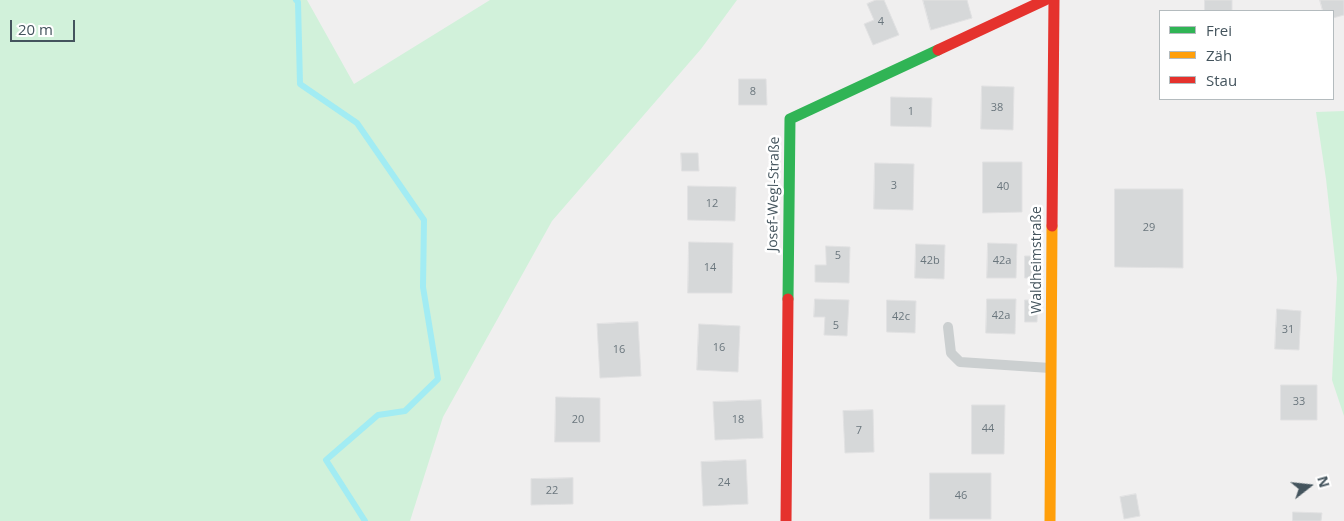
<!DOCTYPE html>
<meta charset="utf-8">
<style>
body{margin:0}
#map{position:relative;width:1344px;height:521px;overflow:hidden;background:#f0efef;font-family:"Open Sans",sans-serif}
canvas{display:block}
.legend{position:absolute;left:1159px;top:10px;width:175px;height:90px;box-sizing:border-box;background:#fff;border:1px solid #b4bbbe;margin:0;padding:6px 9px;list-style:none;font-size:15px;color:#44545d}
.legend li{display:flex;align-items:center;gap:10px;height:25px}
.legend b{width:25px;border:1px solid #b4bbbe}
.north{position:absolute;left:1284px;top:461px;width:50px;height:50px;-webkit-text-stroke:4px #fff;paint-order:stroke;rotate:74deg;font-size:14px;font-weight:700;line-height:20px;text-align:center;color:#44545d}
.north::after{content:'';display:block;margin:auto;width:18px;height:22px;background:#44545d;clip-path:polygon(50% 0,100% 100%,50% 72%,0 100%)}
.scale{position:absolute;left:10px;top:20px;width:65px;height:22px;box-sizing:border-box;border:2px solid #44545d;border-top:0;padding-left:6px;font-size:15px;line-height:18px;white-space:nowrap;color:#44545d;-webkit-text-stroke:4px #fff;paint-order:stroke}
</style>
<div id="map">
<canvas width="1344" height="521"></canvas>
<ul class="legend">
<li><b style="height:6px;background:#30b455"></b>Frei</li>
<li><b style="height:6px;background:#ff9f0a"></b>Zäh</li>
<li><b style="height:6px;background:#e5322d"></b>Stau</li>
</ul>
<div class="north">N</div>
<div class="scale">20 m</div>
</div>
<script>
const c = document.querySelector('canvas').getContext('2d');
c.lineJoin = 'round';
function paint(path, color) { c.fillStyle = color; c.fill(path, 'evenodd'); }
function strokePath(path, color, width, dash) { c.strokeStyle = color; c.lineWidth = width; c.lineCap = dash ? 'butt' : 'round'; c.setLineDash(dash || []); c.stroke(path); }
function label(font, color, halo, rows, align = 'center') {
  c.font = font + ' "Open Sans",sans-serif'; c.lineWidth = 5; c.setLineDash([]); c.textBaseline = 'middle'; c.strokeStyle = halo; c.fillStyle = color; for (const [text, x, y, turn = 0] of rows) {
    c.save(); c.translate(x, y); c.rotate((+turn || 0) * Math.PI / 180); c.textAlign = isNaN(turn) ? turn : align; if (halo) c.strokeText(text, 0, 0); c.fillText(text, 0, 0); c.restore();
  }
}
paint(new Path2D(`
 M0,0H307L354,84L490,0H737L701,49L552,221L443,417L410,521H0Z
 M1344,111V416L1332,380L1337,278L1326,179L1316,112Z`), '#d1f1da');
strokePath(new Path2D(`
 M296,0L298,2L300,84L357,123L424,220L423,287L438,379L405,411L378,415L326,460L365,521`), '#a2ecf3', 6);
const building = new Path2D(`
 M876,0H884L899,35L873,45L864,24L874,20L867,4Z
 M923,0H967L972,18L931,30Z
 M1205,0H1232V11H1205Z
 M1320,0H1344V15L1333,18V11H1323Z
 M739,79H766L767,105H739Z
 M982,86L1014,87L1013,130L981,129Z
 M891,97L932,98L931,127L891,126Z
 M681,153H698L699,171H682Z
 M983,162H1022V212L983,213Z
 M875,163L914,164L913,210L874,209Z
 M688,186L736,187L735,221L688,220Z
 M1115,189H1183V268L1115,267Z
 M689,242L733,243L732,293H688Z
 M988,243L1017,244L1016,278H987Z
 M916,244L945,245L944,279L915,278Z
 M826,246L850,247L849,283L815,282V265H826Z
 M1025,256H1038L1037,278H1025Z
 M815,299L849,300L847,336L824,335L825,317H814Z
 M987,299H1016L1015,334L986,333Z
 M887,300L916,301L915,333L887,332Z
 M1025,300H1038L1037,322H1025Z
 M1277,309L1301,311L1299,350L1275,349Z
 M638,322L641,376L600,378L597,324Z
 M699,324L740,326L738,372L697,370Z
 M1281,385H1317V420H1281Z
 M556,397L600,398V442H555Z
 M761,400L763,438L715,440L713,402Z
 M972,405H1005L1004,454H972Z
 M873,410L874,452L845,453L843,411Z
 M746,460L748,504L703,506L701,462Z
 M930,473H991V519H930Z
 M573,478V504L531,505V479Z
 M1136,494L1140,516L1124,519L1120,497Z
 M1293,512L1322,513L1321,521H1293Z`);
paint(building, '#d6d8d9');
strokePath(building, '#e1e1e2', 1);
strokePath(new Path2D(`
 M948,327L951,353L960,362L1050,368`), '#cbcfd0', 10);
strokePath(new Path2D(`
 M788,299L790,119L938,50`), '#30b455', 11);
strokePath(new Path2D(`
 M1050,521L1052,226`), '#ff9f0a', 11);
strokePath(new Path2D(`
 M938,50L1045,0
 M1052,226L1054,0
 M786,521L788,299`), '#e5322d', 11);
label('11px', '#6a767d', null, [
 ["4",881,22],
 ["8",753,92],
 ["38",997,108],
 ["1",911,112],
 ["3",894,186],
 ["40",1003,187],
 ["12",712,204],
 ["29",1149,228],
 ["5",838,256],
 ["42b",930,261],
 ["42a",1002,261],
 ["14",710,268],
 ["42a",1001,316],
 ["42c",901,317],
 ["5",836,326],
 ["31",1288,330],
 ["16",719,348],
 ["16",619,350],
 ["33",1299,402],
 ["20",578,420],
 ["18",738,420],
 ["44",988,429],
 ["7",859,431],
 ["24",724,483],
 ["22",552,491],
 ["46",961,496]
]);
label('14px', '#44545d', '#fff', [
 ["Josef-Wegl-Straße",774,194,-89],
 ["Waldheimstraße",1037,260,-90]
]);
</script>
